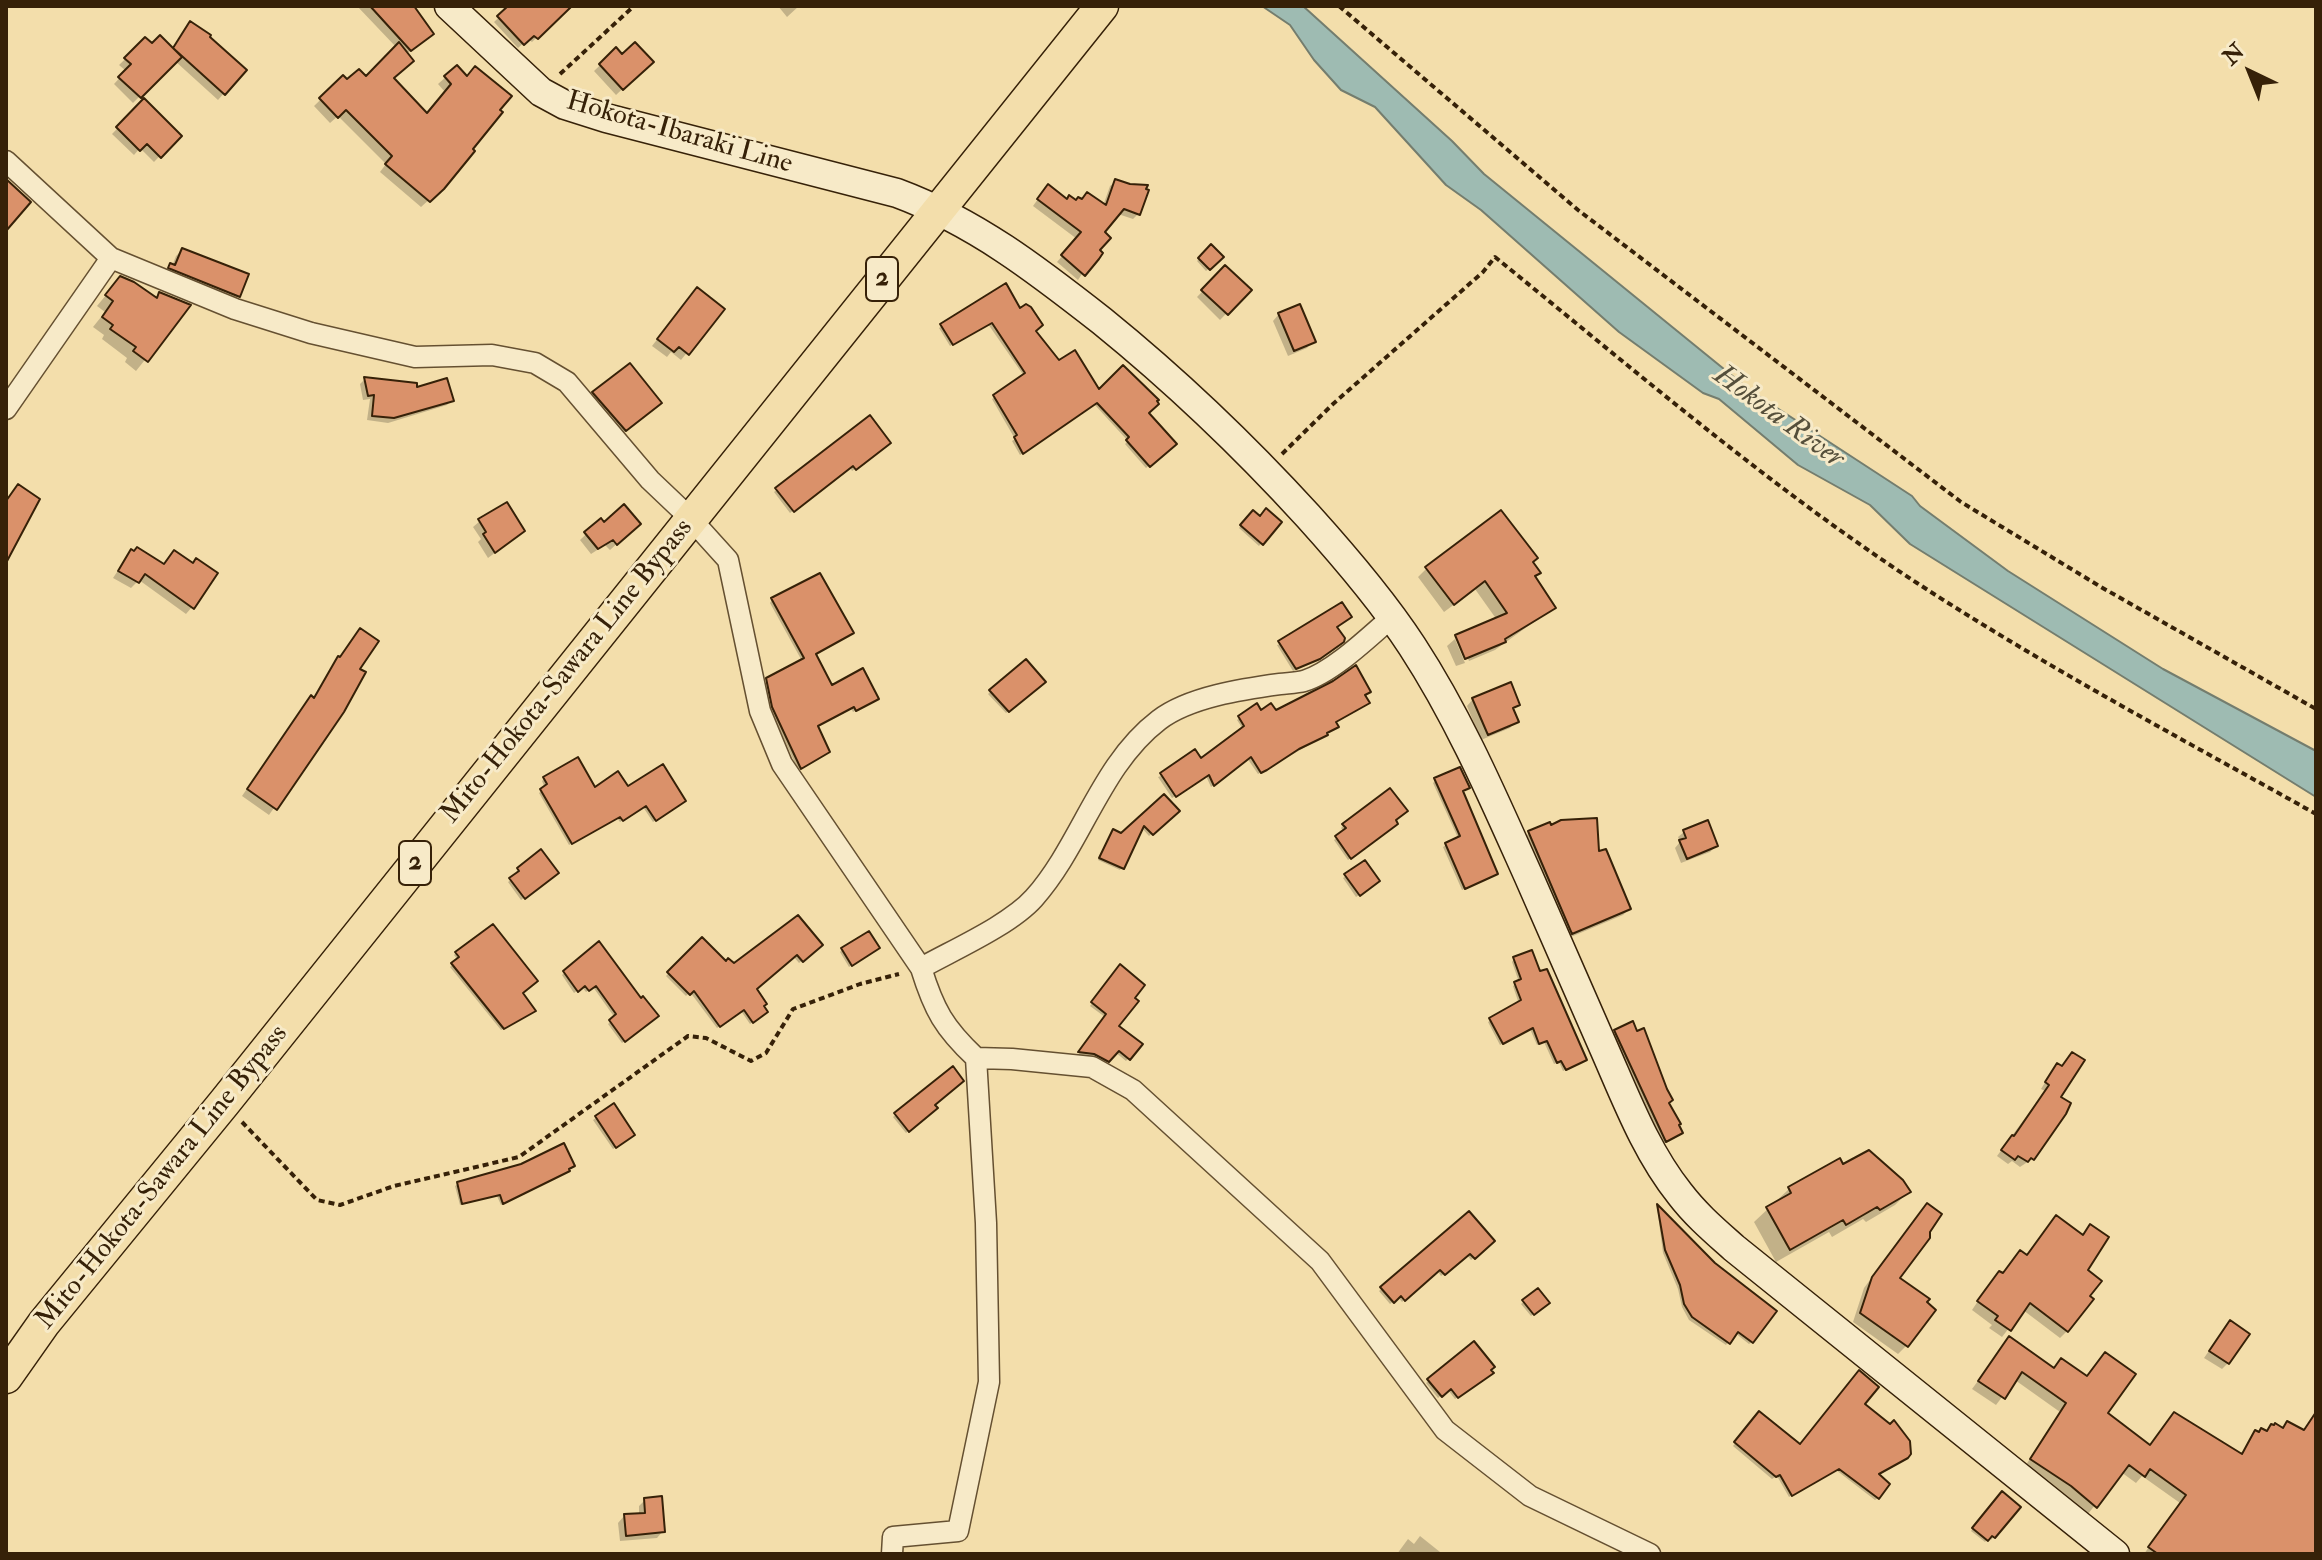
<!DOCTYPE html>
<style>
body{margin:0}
#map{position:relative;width:2322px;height:1560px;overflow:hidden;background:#f3deab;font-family:"IM FELL Double Pica",serif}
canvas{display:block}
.frame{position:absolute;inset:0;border:8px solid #362108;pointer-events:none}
.north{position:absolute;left:2210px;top:32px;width:80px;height:80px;-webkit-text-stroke:6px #f7eac8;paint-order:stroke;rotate:317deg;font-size:22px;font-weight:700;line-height:32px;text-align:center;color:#362108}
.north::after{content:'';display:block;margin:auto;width:28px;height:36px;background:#362108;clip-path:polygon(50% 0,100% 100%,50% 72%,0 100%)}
</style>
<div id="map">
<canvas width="2322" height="1560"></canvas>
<div class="frame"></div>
<div class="north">N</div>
</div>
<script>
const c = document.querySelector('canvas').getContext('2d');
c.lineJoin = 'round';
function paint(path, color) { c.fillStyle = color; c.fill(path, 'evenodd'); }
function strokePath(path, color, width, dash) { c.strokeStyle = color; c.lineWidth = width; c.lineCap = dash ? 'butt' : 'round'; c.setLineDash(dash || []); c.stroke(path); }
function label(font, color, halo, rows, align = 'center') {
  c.font = font + ' "IM FELL Double Pica",serif'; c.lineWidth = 6; c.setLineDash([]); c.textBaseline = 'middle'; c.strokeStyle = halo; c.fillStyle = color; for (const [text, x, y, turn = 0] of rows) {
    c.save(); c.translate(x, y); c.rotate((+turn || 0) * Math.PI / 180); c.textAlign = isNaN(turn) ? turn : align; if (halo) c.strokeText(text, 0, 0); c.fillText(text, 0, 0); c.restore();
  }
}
const water = new Path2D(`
 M1262,6H1303L1452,141L1484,174L1751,391L1912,496L1920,506L2008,571L2163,669L2316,751V797L1910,544L1870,505L1798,465L1719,399L1703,393L1619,332L1481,210L1446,185L1375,107L1341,90L1314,60L1290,25Z`);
paint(water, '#9ebbb2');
strokePath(water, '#747d6e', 2);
paint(new Path2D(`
 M357,6H405L426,40L406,54L392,78L426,115L445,92L438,84L457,67L442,188L421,207L380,172L386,164L338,116L330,123L314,106L343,78L347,82L366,79L396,47Z
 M501,6H562L565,10L532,42L528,39L518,48L494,22L506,11Z
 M778,6H799L787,17Z
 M191,24L244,70L218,100L175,61L133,103L114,84L126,71L119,65L145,40L152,46L171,49Z
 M616,50L622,57L651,62L616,95L594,71Z
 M144,101L179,136L154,162L140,148L134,155L112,134Z
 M1116,181L1138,214L1133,219L1118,214L1102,233L1097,251L1078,280L1057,262L1077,239L1033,206L1043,192L1066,201L1103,206L1110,186Z
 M1211,247L1221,257L1206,271L1197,261Z
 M182,250L238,296L232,302L164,272L172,266L176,256Z
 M1226,267L1249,290L1220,320L1197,297Z
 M120,278L154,299L160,294L188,306L136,371L125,362L127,358L102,339L104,335L93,327L105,312L97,306Z
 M1005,286L1033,331L1058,363L1099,392L1146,413L1174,444L1146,468L1125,444L1128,441L1094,404L1020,455L1012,441L1015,439L992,399L1024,376L988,324L950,346L939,328Z
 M691,296L722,309L681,360L671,352L667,357L652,346Z
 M1279,314L1313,341L1307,348L1288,356L1273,321Z
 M365,379L415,390L452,400L447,405L388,423L367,420L370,399L363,400L360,384Z
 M594,393L659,403L615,440L584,403Z
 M869,418L886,446L852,471L850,467L790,513L774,492Z
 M1253,512L1260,519L1279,522L1259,546L1239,528Z
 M480,521L516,537L488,558L478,542L481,539L473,527Z
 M600,521L603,525L632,530L610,550L605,545L591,554L580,540Z
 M131,551L163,566L174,552L192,607L186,614L139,580L131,588L113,578Z
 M1531,562L1534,577L1553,608L1495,650L1469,661L1459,638H1455L1497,620L1475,589L1444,612L1418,577L1427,568Z
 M772,600L814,655L831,688L874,701L853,712L851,708L816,726L825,754L798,770L771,710L765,683L802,661L770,603Z
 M1335,627L1315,661L1293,671L1277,645Z
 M1455,639L1465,663L1456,666L1447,646Z
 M338,658L357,669L342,711L269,815L242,796L305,704L311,698L313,699Z
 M1025,662L1043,682L1006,713L988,694Z
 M1473,699L1518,704L1512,710L1516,721L1510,728L1481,740L1467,706Z
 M1256,706L1261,713L1334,722L1323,737L1258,774L1247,758L1211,787L1206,776L1172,798L1158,777L1200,761L1243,729L1237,720Z
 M577,760L594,790L628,789L681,803L653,822L643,807L620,822L617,818L569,845L539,793L545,788L542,781L544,779Z
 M1436,780L1467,788L1461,792L1496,874L1462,890L1443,847L1458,838L1433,783Z
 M1177,811L1149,836L1141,827L1120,870L1098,860L1111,834L1121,835Z
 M1393,820V826L1348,860L1334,840L1344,832L1341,828L1344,825Z
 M1549,825L1629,909L1623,915L1566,939L1523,839L1529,833Z
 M1684,832L1716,846L1710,852L1681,863L1675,848L1680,842L1678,837Z
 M518,870L554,875L521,900L508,882L518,875L516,872Z
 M1346,876L1375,884L1356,897L1343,878Z
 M702,940L725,963L734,966L821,945L799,963L793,956L754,989L765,1012L750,1024L741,1011L717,1028L690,992L686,996L666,976Z
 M598,944L654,1019L622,1043L608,1024L615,1018L593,987L586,992L582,987L574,993L562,975Z
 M842,950H875L849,967L840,952Z
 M456,953L521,993L531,1013L501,1030L450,967L458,960L454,955Z
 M1514,959L1539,974L1585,1060L1582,1062L1563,1071L1559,1062L1554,1064L1544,1042L1537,1045L1530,1029L1500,1045L1488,1022L1519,1004L1513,986L1519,982L1512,962Z
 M1118,969L1116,1027L1140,1044L1126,1061L1115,1052L1105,1063L1091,1056L1078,1055L1105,1017L1090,1006Z
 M1616,1032L1667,1103L1681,1132L1660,1146L1610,1038Z
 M2072,1054L2059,1097L2032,1159L2020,1167L2012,1161L2008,1164L1997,1156L2045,1091L2041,1089L2052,1071L2057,1066L2061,1068Z
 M953,1069L933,1105L935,1108L906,1133L893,1117Z
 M613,1106L630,1138L613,1149L593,1120Z
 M1839,1161L1843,1167L1908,1192L1895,1205L1866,1222L1863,1219L1832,1237L1829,1232L1776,1262L1754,1222L1789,1189Z
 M570,1168L565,1173L501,1205L497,1196L460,1205L455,1186L458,1184Z
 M1657,1207L1714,1264L1752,1342L1749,1344L1735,1333L1726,1345L1689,1320L1682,1307L1678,1289L1663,1253Z
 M1469,1214L1492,1241L1471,1260L1467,1255L1441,1276L1437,1270L1402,1302L1398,1297L1390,1304L1379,1291Z
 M1919,1214L1898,1278L1907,1345L1898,1354L1853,1322L1864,1288Z
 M2049,1225L2081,1236L2090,1227L2086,1271L2067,1331L2060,1338L2023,1310L2002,1337L1989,1328L1992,1325L1972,1310L1992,1280L1999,1273L2001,1275L2020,1252L2026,1257Z
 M1538,1290L1547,1302L1531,1316L1521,1304Z
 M2224,1329L2228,1363L2222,1369L2204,1358Z
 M2009,1339L2053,1369L2061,1361L2105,1414L2149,1446L2174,1414L2240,1455L2256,1433L2265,1432L2271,1426L2282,1429L2287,1423L2304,1433L2316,1424V1554H2144L2180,1503L2142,1476L2136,1483L2121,1472L2088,1514L2063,1493L2024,1468L2060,1412L2015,1380L1996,1405L1972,1389Z
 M1474,1344L1489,1375L1455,1399L1448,1390L1438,1398L1426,1383Z
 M1760,1414L1800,1447L1877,1474L1878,1498L1875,1500L1836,1470L1789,1497L1777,1476L1772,1479L1733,1446Z
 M2002,1494L2019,1507L1991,1540L1989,1537L1985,1542L1971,1531Z
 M645,1500L663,1531L657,1538L620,1541L618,1523L624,1516L639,1515V1506Z
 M1420,1536L1440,1552L1439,1554H1397L1408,1539L1414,1544Z`), '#0003');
const building = new Path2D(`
 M370,6H414L434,34L411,51Z
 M508,6H572L538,39L534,36L524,45L497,16Z
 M190,21L211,35L210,37L247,70L225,95L173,48Z
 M160,35L182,57L141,98L118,77L131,64L124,58L145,37L152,43Z
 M399,42L414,61L394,78L427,113L451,84L444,76L457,65L467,76L475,66L512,96L500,110L503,112L473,149L475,151L444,189L430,202L385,164L392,156L346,110L338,118L319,98L343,75L347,79L359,69L366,76Z
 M635,42L654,62L623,90L599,64L616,47L622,54Z
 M144,98L182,136L161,158L147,144L140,151L116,127Z
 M6,179L31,202L6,231Z
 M1115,179L1130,184L1148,185L1146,189L1149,190L1140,215L1124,209L1105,232L1111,238L1100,250L1103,253L1099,259L1085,276L1061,255L1081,232L1037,199L1048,184L1067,199L1069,195L1076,200L1078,197L1082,199L1087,192L1106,205Z
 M1211,244L1224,257L1210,270L1198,258Z
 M182,248L249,274L240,297L168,268L170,263L175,265Z
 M1225,265L1252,290L1228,315L1201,290Z
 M120,276L134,282L157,298L159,292L191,305L148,362L133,351L136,347L110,329L113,325L102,317L113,301L105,295Z
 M1006,283L1020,308L1026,304L1031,307L1043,325L1036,331L1059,360L1075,350L1099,389L1123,365L1159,400L1157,401L1159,404L1149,413L1177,444L1150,467L1126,440L1129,437L1097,403L1023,454L1014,437L1017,435L993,395L1025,373L992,323L953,345L940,324Z
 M697,287L725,309L689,355L679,347L674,352L657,339Z
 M1300,304L1316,342L1294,351L1278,313Z
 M630,363L662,403L626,431L592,392Z
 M364,377L417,383V387L447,378L454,401L394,418L372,416L374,395L368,396Z
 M870,415L891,443L856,470L853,466L794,512L775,488Z
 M18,484L40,499L6,563V501Z
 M507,502L525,531L495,553L483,534L486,532L478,519Z
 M624,504L641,524L617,545L613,540L598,549L584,532L601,518L604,522Z
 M1266,508L1282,522L1263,545L1240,525L1253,510L1260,516Z
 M1501,510L1538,558L1533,562L1541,573L1535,576L1556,608L1505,639L1506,642L1465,659L1455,635L1507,613L1485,581L1454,605L1425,567Z
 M137,547L164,564L174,550L193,563L196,558L218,573L194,609L145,574L139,583L118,571L131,549L134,551Z
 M820,573L854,633L816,654L832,685L863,668L879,699L856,711L854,707L818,726L830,752L801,769L772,707L766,678L804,658L771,598Z
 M1342,602L1352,617L1337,627L1345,638L1344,642L1320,659L1296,669L1278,641Z
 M360,628L379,641L360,669L366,672L344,712L277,810L247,789L311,695L314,698L338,656L340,657Z
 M1026,659L1046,682L1009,712L989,690Z
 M1356,665L1371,692L1365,695L1370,703L1336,722L1339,727L1327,733L1328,735L1299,749L1267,770L1261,773L1251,757L1214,786L1209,775L1176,797L1160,773L1195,749L1201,758L1244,726L1238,716L1257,703L1261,710L1271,703L1276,710L1333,681Z
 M1511,682L1520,705L1513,708L1519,722L1488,735L1472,698Z
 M578,757L595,787L618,771L628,786L663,764L686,801L656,821L646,806L623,821L620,817L572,844L540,789L547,784L543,777Z
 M1460,767L1470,788L1463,791L1498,874L1465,889L1445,843L1460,836L1434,778Z
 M1390,788L1408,811L1396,820L1398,824L1351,859L1335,836L1346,828L1342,824Z
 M1164,794L1180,811L1153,835L1144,826L1124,869L1099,858L1113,829L1121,833Z
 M1597,818L1599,851L1606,849L1631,909L1572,934L1528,831L1550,822L1551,825L1561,820Z
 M1708,820L1718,846L1687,859L1679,840L1686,838L1683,830Z
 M541,849L559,873L525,899L509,878L519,871L517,868Z
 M1365,860L1380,881L1360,896L1344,874Z
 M798,915L823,945L803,962L797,955L757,989L767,1004L764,1006L768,1012L753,1023L744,1010L720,1027L694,991L690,995L667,972L702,937L726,961L728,958L734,963Z
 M493,924L538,981L523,993L536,1011L504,1029L451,963L459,957L455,952Z
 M869,931L880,948L852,966L841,948Z
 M599,941L641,998L643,996L659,1016L625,1042L609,1020L616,1014L596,986L589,991L585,986L578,992L563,971Z
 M1532,950L1540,971L1547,969L1587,1060L1566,1070L1561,1061L1557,1063L1547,1041L1539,1044L1533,1028L1503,1044L1489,1018L1521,1000L1514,982L1521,979L1513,957Z
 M1120,964L1145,985L1135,998L1139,1001L1119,1026L1143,1044L1130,1060L1119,1051L1109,1062L1094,1054L1078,1052L1106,1014L1091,1002Z
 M1633,1021L1637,1031L1644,1028L1667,1089L1673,1100L1669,1103L1681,1124L1679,1125L1683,1133L1666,1142L1614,1030Z
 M2072,1052L2085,1060L2061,1097L2071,1103L2066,1114L2034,1160L2031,1158L2028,1162L2018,1156L2015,1160L2001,1150L2012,1135L2014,1136L2049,1085L2045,1082L2057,1063L2062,1066Z
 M953,1066L964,1081L935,1105L938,1108L909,1132L894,1113Z
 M614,1103L635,1135L616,1148L595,1116Z
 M564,1143L575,1166L569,1169L570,1171L503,1204L500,1195L462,1204L457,1182L521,1164Z
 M1869,1150L1903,1180L1911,1192L1880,1210L1877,1207L1846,1225L1843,1220L1790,1250L1766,1207L1791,1193L1788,1187L1840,1158L1843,1164Z
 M1927,1203L1942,1214L1930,1232V1238L1900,1278L1930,1299L1927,1302L1936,1310L1908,1347L1860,1313L1872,1277Z
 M1657,1204L1715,1263L1777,1311L1753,1343L1738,1332L1730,1344L1692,1317L1684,1304L1680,1285L1665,1250Z
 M1469,1211L1495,1241L1475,1259L1470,1254L1445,1275L1440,1270L1405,1301L1401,1296L1394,1303L1380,1287Z
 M2056,1215L2083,1235L2090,1224L2109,1237L2088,1270L2102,1281L2090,1296L2094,1299L2068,1332L2030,1303L2011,1331L1995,1320L1998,1316L1977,1301L1999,1271L2003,1273L2020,1250L2027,1255Z
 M1538,1288L1550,1303L1534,1315L1522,1300Z
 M2230,1320L2250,1334L2229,1364L2209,1351Z
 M2009,1336L2054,1368L2061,1358L2087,1376L2105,1352L2136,1374L2108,1413L2150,1445L2174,1412L2242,1454L2255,1430L2259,1432L2261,1428L2267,1431L2271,1424L2274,1425L2275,1423L2283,1428L2287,1421L2304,1430L2316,1412V1554H2158L2148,1547L2186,1495L2150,1469L2145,1477L2129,1465L2097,1508L2071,1486L2030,1459L2066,1403L2022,1372L2005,1399L1978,1381Z
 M1474,1341L1495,1367L1491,1370L1494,1373L1458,1398L1451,1389L1442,1397L1427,1379Z
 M1859,1370L1879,1387L1865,1404L1890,1424L1894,1420L1910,1441L1911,1454L1908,1458L1879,1474L1890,1484L1879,1499L1839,1469L1792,1496L1780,1475L1776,1477L1734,1442L1759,1411L1800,1444Z
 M2002,1491L2021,1507L1995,1538L1992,1536L1988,1541L1972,1528Z
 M662,1496L665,1532L626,1536L624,1514L645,1513L644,1498Z`);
paint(building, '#da916a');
strokePath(building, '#362108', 2);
const street = new Path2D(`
 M6,161L111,258L235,309L311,333L415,357L492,355L535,363L567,382L650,480L690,518L728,560L760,711L782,764L921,968C934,1010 944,1028 976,1058L1012,1059L1092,1067L1133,1090L1320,1261L1445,1430L1530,1496L1650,1554
 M6,409L111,258
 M921,968C953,950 1010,925 1034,898C1082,844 1100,765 1159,720C1189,697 1243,689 1280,684C1287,683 1296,683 1304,681C1333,672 1369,637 1392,617
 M892,1554L893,1537L958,1531L989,1382L986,1223L976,1058`);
const secondary = new Path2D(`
 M449,6L541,92L565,105L606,118L897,193C975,222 1037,270 1102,321C1176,381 1244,446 1308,516C1345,557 1382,600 1412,646C1459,718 1493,797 1528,875C1554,934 1580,994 1606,1053C1627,1101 1647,1153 1680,1194C1696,1215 1715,1231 1734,1248L2115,1554`);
const primary = new Path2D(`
 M6,1377L44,1323L224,1103L1102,6`);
strokePath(street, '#655031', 23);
strokePath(secondary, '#362108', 31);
strokePath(primary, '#362108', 35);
strokePath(new Path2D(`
 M1339,6L1578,210L1961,502L2101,587L2316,709
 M560,74L634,6
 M1282,454L1333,404L1483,272L1495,257C1632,368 1770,487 1917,583C2046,667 2182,739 2316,814
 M242,1122L317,1200L340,1205L394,1186L519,1157L688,1036L706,1038L751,1061L766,1053L793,1009L860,984L899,974`), '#362108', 4, [6, 4]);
strokePath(street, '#f7eac8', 20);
strokePath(secondary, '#f7eac8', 28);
strokePath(primary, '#f3deab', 32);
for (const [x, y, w] of [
 [882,279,32],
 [415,863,32]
]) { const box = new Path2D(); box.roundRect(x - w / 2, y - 22, w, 44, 6); c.fillStyle = '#f7eac8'; c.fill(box); strokePath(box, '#362108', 2); }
label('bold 26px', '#362108', null, [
 ["2",882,279],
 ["2",415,863]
]);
label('28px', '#362108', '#f7eac8', [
 ["Hokota-Ibaraki Line",679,134,16],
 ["Mito-Hokota-Sawara Line Bypass",568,672,-51],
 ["Mito-Hokota-Sawara Line Bypass",163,1178,-51]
]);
label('italic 30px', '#554f3b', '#f7eac8', [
 ["Hokota River",1778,418,36]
]);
</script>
